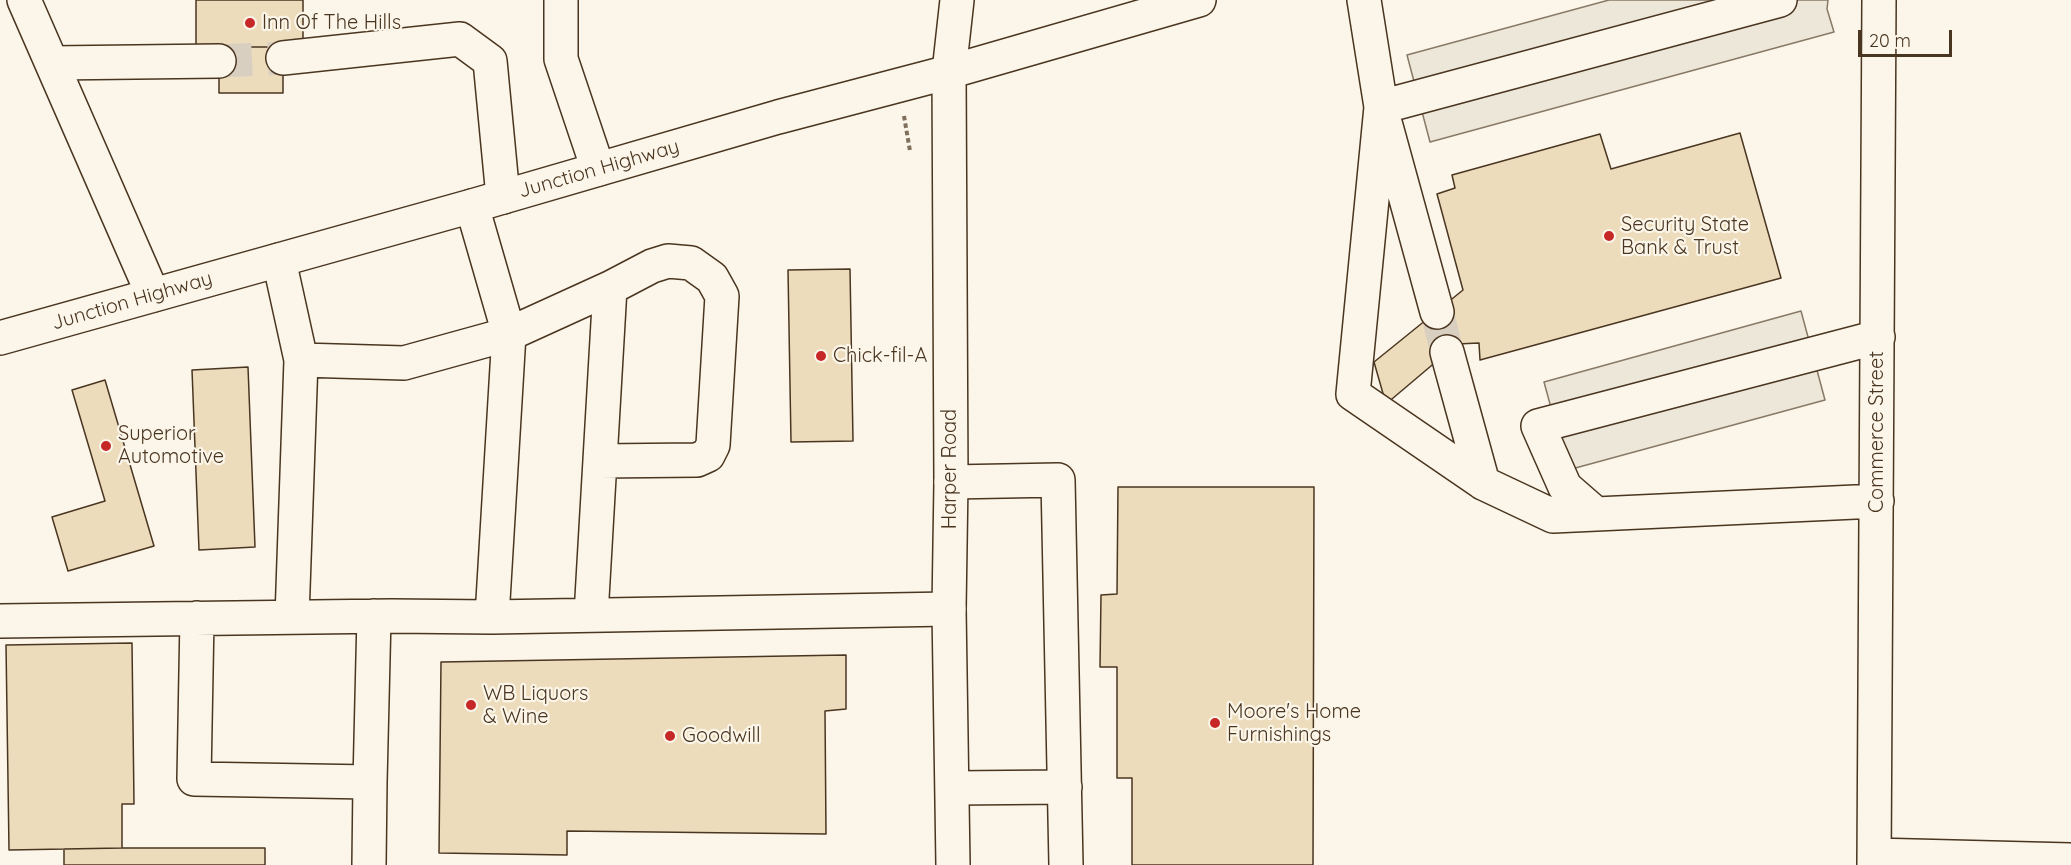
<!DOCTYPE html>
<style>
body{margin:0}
#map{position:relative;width:2071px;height:865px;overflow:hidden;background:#fbf6e9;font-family:Quicksand,sans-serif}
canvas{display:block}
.scale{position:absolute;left:1858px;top:30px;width:94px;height:27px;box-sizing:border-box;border:3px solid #4a3520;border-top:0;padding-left:8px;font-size:18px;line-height:21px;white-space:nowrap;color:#4a3520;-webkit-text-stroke:4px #fbf6e9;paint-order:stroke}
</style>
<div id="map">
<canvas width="2071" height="865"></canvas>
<div class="scale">20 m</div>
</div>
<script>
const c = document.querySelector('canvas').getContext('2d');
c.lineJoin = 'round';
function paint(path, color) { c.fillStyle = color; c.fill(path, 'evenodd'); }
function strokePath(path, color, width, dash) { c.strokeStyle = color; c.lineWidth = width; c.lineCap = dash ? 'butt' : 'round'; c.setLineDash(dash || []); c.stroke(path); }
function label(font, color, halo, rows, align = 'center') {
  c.font = font + ' Quicksand,sans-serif'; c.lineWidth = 4.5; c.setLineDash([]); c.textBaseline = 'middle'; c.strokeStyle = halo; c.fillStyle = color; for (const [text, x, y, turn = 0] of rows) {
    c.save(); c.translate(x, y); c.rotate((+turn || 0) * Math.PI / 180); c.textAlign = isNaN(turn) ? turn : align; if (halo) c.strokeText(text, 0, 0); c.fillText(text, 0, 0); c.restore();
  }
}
const parking = new Path2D(`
 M1609,0H1828L1827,9L1834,32L1430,142L1407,55Z
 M1801,311L1825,400L1568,470L1544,382Z`);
paint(parking, '#ede7d9');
strokePath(parking, '#887966', 1.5);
const building = new Path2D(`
 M196,0H303V47H196Z
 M219,47H283V93H219Z
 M1740,133L1781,278L1480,360L1479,343L1457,344L1386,404L1374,362L1463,290L1437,194L1455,188L1452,175L1600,134L1611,169Z
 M850,269L853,441L791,442L788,270Z
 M248,367L255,547L199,550L192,370Z
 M105,380L154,546L68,571L52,517L105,501L72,390Z
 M1118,487H1314L1313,865H1132V778H1117V667H1100L1101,595L1117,594Z
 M132,643L134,804H122V848L9,850L6,645Z
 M846,655V709L825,711L826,834L567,831V855L439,853L441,662Z
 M122,848H265V865H64V849Z`);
paint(building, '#ecdcbc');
strokePath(building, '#4a3520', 1.5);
strokePath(new Path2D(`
 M219,61L283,58
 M1437,312L1447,352`), '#d8cfc1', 33, [33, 16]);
const minor = new Path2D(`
 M24,0L153,295
 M561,0V59L598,169
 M1364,0L1381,107L1780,0
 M283,58L460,39L490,61L503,197
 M52,63L219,61
 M949,72L957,0
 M1381,107L1353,394L1483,483L1553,516L1877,501
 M1386,126L1437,312
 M472,206L509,334L492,617
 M279,260L301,360L292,617
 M1447,352L1483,483
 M301,360L404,363L509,334L610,288L652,266L668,261L691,263L712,278L722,296L713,445L708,455L697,460L600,461
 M951,482L1058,480L1066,865
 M1596,514L1565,487L1538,426L1878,337
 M591,615L610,288
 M197,618L194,779L370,782L374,616
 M0,621L391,616L492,617L949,609
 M953,788L1065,787
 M1874,855L2071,860
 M369,865L370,782
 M1874,865L1879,0`);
const major = new Path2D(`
 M949,72L951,482L949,609L953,865
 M0,338L472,206L778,117L949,72L1199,0`);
strokePath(minor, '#4a3520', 36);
strokePath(major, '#4a3520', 36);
strokePath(new Path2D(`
 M904,116L910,151`), '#7f6f5c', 4, [4.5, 3]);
strokePath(minor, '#fbf6e9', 33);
strokePath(major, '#fbf6e9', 33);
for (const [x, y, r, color] of [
 [250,23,6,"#c62828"],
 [1609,236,6,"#c62828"],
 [821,356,6,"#c62828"],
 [106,446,6,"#c62828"],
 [471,705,6,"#c62828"],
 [1215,723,6,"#c62828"],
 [670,736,6,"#c62828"]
]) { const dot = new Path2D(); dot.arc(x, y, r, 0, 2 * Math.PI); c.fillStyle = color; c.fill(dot); strokePath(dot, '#fbf6e9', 2); }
label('20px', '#4a3520', '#fbf6e9', [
 ["Inn Of The Hills",262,23],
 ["Security State",1621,225],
 ["Bank & Trust",1621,248],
 ["Chick-fil-A",833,356],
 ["Superior",118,434],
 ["Automotive",118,457],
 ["WB Liquors",483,694],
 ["& Wine",483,717],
 ["Moore's Home",1227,712],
 ["Furnishings",1227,735],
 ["Goodwill",682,736]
], 'left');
label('20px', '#4a3520', '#fbf6e9', [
 ["Junction Highway",599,169,-16],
 ["Junction Highway",132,301,-16],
 ["Commerce Street",1877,432,-90],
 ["Harper Road",950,469,-90]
]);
</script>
